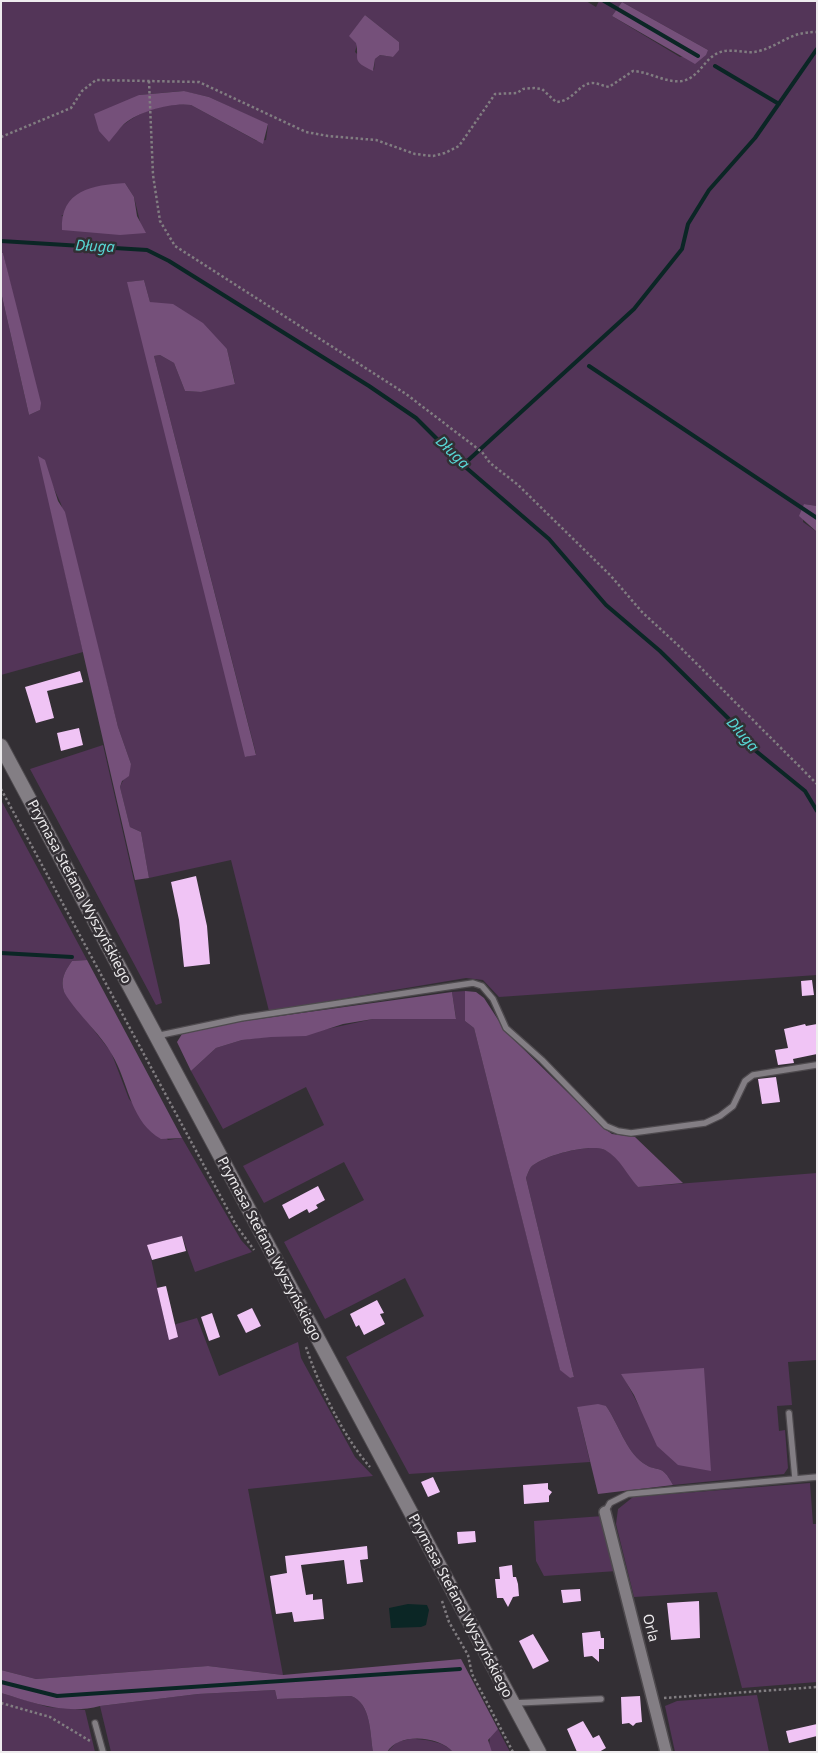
<!DOCTYPE html>
<meta charset="utf-8">
<style>
body{margin:0}
#map{position:relative;width:818px;height:1753px;overflow:hidden;background:#332f34;font-family:"Noto Sans",sans-serif}
canvas{display:block}
.frame{position:absolute;inset:0;border:2px solid #eeecee;pointer-events:none}
</style>
<div id="map">
<canvas width="818" height="1753"></canvas>
<div class="frame"></div>
</div>
<script>
const c = document.querySelector('canvas').getContext('2d');
c.lineJoin = 'round';
function paint(path, color) { c.fillStyle = color; c.fill(path, 'evenodd'); }
function strokePath(path, color, width, dash) { c.strokeStyle = color; c.lineWidth = width; c.lineCap = dash ? 'butt' : 'round'; c.setLineDash(dash || []); c.stroke(path); }
function label(font, color, halo, rows, align = 'center') {
  c.font = font + ' "Noto Sans",sans-serif'; c.lineWidth = 5; c.setLineDash([]); c.textBaseline = 'middle'; c.strokeStyle = halo; c.fillStyle = color; for (const [text, x, y, turn = 0] of rows) {
    c.save(); c.translate(x, y); c.rotate((+turn || 0) * Math.PI / 180); c.textAlign = isNaN(turn) ? turn : align; if (halo) c.strokeText(text, 0, 0); c.fillText(text, 0, 0); c.restore();
  }
}
paint(new Path2D(`
 M1,1H586L596,7L599,1H817V506L804,504L803,522L817,532V975L499,997L483,980L466,978L269,1011L231,860L149,878L141,832L130,827L120,787L131,764L118,727L61,504L39,456L83,652L1,675V292L29,415L40,410L3,253H1ZM622,2L708,50L680,57L612,16ZM365,15L399,42L393,57L380,55L375,59L374,70L355,52ZM183,91L209,97L268,125L266,140L257,141L191,105C167,101 135,112 118,130L139,95ZM125,183L134,197L141,226L61,216ZM144,280L150,302L227,349L235,383L201,392L185,391L174,363L160,355L154,356L256,754L246,757L128,282Z
 M103,745L162,1003L156,1005L30,769Z
 M1,800L87,960L72,961C65,971 60,979 64,992L111,1052L129,1099L168,1140L182,1138L241,1240L252,1252L195,1272L182,1236L148,1245L166,1327L197,1318L219,1376L298,1342L301,1358L355,1457L373,1476L248,1489L283,1675L208,1666L36,1679L1,1670Z
 M465,991V1021L474,1028L560,1369L570,1378L574,1377L526,1178C527,1175 529,1170 531,1167C542,1156 591,1143 605,1150C620,1158 629,1174 638,1187L817,1173V1360L788,1362L792,1405L777,1406L779,1431L785,1430L788,1468L784,1474L673,1485C661,1462 659,1474 643,1463C626,1451 618,1423 606,1406L577,1407L590,1462L409,1474L346,1357L424,1316L405,1278L325,1319L284,1242L364,1200L344,1162L264,1203L243,1166L324,1125L306,1087L223,1129L191,1071L216,1048L242,1040L327,1029L373,1019L456,1018L452,992ZM622,1374L711,1471L640,1408Z
 M810,1483L813,1524H817V1682L742,1688L717,1592L634,1597L616,1524L618,1509L633,1497Z
 M603,1516L617,1571L544,1576L536,1561L534,1521Z
 M275,1690L277,1699L351,1696C371,1703 370,1733 373,1752H111L100,1706L198,1694Z
 M1,1693L48,1707L85,1710L95,1752H1Z
 M757,1695L769,1752H675L665,1706L677,1701Z
 M498,1729L510,1752H492L489,1747L490,1735Z
 M410,1739C424,1739 443,1741 453,1752H387L397,1742Z`), '#533558');
paint(new Path2D(`
 M622,2L708,50L706,55L695,64L612,16Z
 M365,15L399,42V50L393,57L380,55L375,59L373,71C350,60 360,60 356,43L349,36Z
 M184,91L209,97L268,124L263,144L191,105C173,102 139,111 124,124C119,129 114,136 109,142L99,131L94,114L139,95Z
 M125,183L134,197L137,216L146,233L120,235L62,230C60,190 93,185 125,183Z
 M1,253H3L41,403L40,410L29,415L1,292Z
 M144,280L150,302L173,304L203,323L227,349L235,384L201,392L185,391L174,363L160,355L154,356L256,755L245,757L127,282Z
 M38,456L45,460L58,501L65,512L118,727L131,764L129,776L122,781L120,787L130,827L141,832L149,878L135,880Z
 M804,504L817,506V532L799,516Z
 M87,960L182,1138L161,1139C132,1123 129,1087 115,1060C103,1035 78,1016 64,992C60,979 65,971 72,961Z
 M465,991L476,992L484,998L506,1032L605,1129L612,1134L635,1137L683,1183L638,1187C627,1175 620,1158 605,1150C590,1143 542,1156 531,1167C529,1170 527,1175 526,1178L574,1377L570,1378L560,1370L474,1028L465,1021Z
 M452,992L456,1019H373L343,1024L306,1036L271,1037L242,1040L216,1048L191,1071L177,1042L182,1034L230,1023Z
 M704,1368L711,1471L678,1465L657,1446L634,1395L621,1374Z
 M598,1404L606,1406C618,1423 626,1451 643,1463C659,1474 661,1462 673,1485L598,1494L577,1407Z
 M461,1659L498,1729L488,1740L492,1752H453C439,1736 399,1732 387,1752H373C370,1733 371,1703 351,1696L277,1699L275,1690L198,1694L100,1706C66,1715 34,1703 1,1693V1670L36,1679L208,1666L283,1675Z`), '#75507a');
paint(new Path2D(`
 M408,1604L427,1605L429,1610L426,1625L421,1627L391,1628L389,1608Z`), '#0b2625');
strokePath(new Path2D(`
 M604,1L698,56
 M715,66L779,104
 M1,241L147,250L169,261L369,386L416,418L463,465L549,539L606,605L660,651L736,726L751,747L805,791L817,811
 M589,366L817,518
 M463,465L634,309L682,249L688,224L709,190L755,138L817,49
 M1,953L72,957
 M1,1682L57,1696L460,1669`), '#0b2625', 4);
paint(new Path2D(`
 M80,671L83,682L47,691L54,718L36,723L25,687Z
 M79,728L83,745L61,751L57,733Z
 M196,876L207,926L210,964L184,967L179,920L171,882Z
 M812,980L814,995L802,996L801,981Z
 M805,1024L806,1026L817,1024V1054L793,1059L794,1063L778,1065L775,1050L788,1048L784,1029Z
 M776,1077L780,1102L762,1104L758,1079Z
 M318,1186L325,1200L316,1205L318,1208L309,1213L307,1209L289,1219L282,1205Z
 M182,1236L186,1251L152,1260L147,1245Z
 M166,1286L178,1337L169,1340L157,1288Z
 M377,1300L384,1313L380,1314L385,1324L364,1335L359,1325L356,1327L350,1314Z
 M252,1308L261,1326L246,1333L237,1315Z
 M212,1313L220,1337L209,1341L201,1317Z
 M433,1477L440,1492L428,1497L421,1482Z
 M548,1483V1489L552,1492L549,1496V1502L524,1504L523,1485Z
 M475,1531L476,1542L458,1544L457,1532Z
 M367,1546L368,1559L360,1560L363,1582L347,1584L344,1560L301,1565L306,1595L313,1594V1600L322,1599L324,1619L294,1622L292,1612L276,1614L270,1576L287,1573L285,1556Z
 M512,1565L513,1577H516L518,1584L519,1596L513,1597L508,1607L503,1598H497L495,1579H500L499,1567Z
 M580,1589L581,1601L563,1603L561,1590Z
 M699,1601L700,1638L671,1640L667,1603Z
 M600,1631L601,1638H604V1649H599V1662L592,1656L584,1657L582,1633Z
 M533,1634L549,1661L533,1669L519,1641Z
 M640,1696L642,1722L636,1723L633,1726L629,1723L622,1724L621,1697Z
 M583,1721L593,1738L599,1735L606,1748L599,1752H577L567,1729Z
 M817,1724V1736L789,1743L786,1731Z`), '#f0c4f5');
const service = new Path2D(`
 M156,1036L241,1018L473,983L482,986L493,999L506,1028L542,1060L606,1126L618,1131L631,1133L705,1123L720,1116L733,1106L745,1081L753,1075L816,1065
 M789,1413L795,1478
 M605,1512L610,1503L628,1494L817,1477
 M515,1703L601,1699
 M95,1723L103,1752`);
const minor = new Path2D(`
 M605,1512L666,1752`);
const tertiary = new Path2D(`
 M1,746L539,1752`);
strokePath(service, '#4e4a4e', 8);
strokePath(minor, '#4e4a4e', 14);
strokePath(tertiary, '#4e4a4e', 16);
strokePath(new Path2D(`
 M149,81L153,175L160,221L175,246L406,394L482,452L490,463L517,484L611,576L642,612L681,648L817,784
 M1,137L71,108L82,91L96,80L199,82L306,132L328,136L376,140L415,154L433,156L445,153L459,146L495,94L517,93L523,89L534,88L542,89L556,102C574,101 578,84 592,83C598,83 603,86 609,87L633,71C650,72 665,83 682,81C699,78 704,59 718,53C731,47 746,55 759,51C782,45 788,32 817,32
 M1,789L236,1225L254,1250
 M306,1347C318,1384 344,1438 370,1467
 M442,1601L449,1622L468,1655L472,1674L513,1752
 M664,1698L817,1687
 M1,1703L50,1717L90,1741`), '#817d81', 2.5, [2.5, 2.5]);
strokePath(service, '#837e84', 5.5);
strokePath(minor, '#837e84', 11);
strokePath(tertiary, '#837e84', 14);
label('14px', '#eeecee', '#332f34', [
 ["Prymasa Stefana Wyszyńskiego",79,892,62],
 ["Prymasa Stefana Wyszyńskiego",269,1249,62],
 ["Prymasa Stefana Wyszyńskiego",460,1606,62],
 ["Orla",650,1628,76]
]);
label('italic 15px', '#57d5d3', '#332f34', [
 ["Długa",95,247,3],
 ["Długa",452,453,44],
 ["Długa",742,735,49]
]);
</script>
